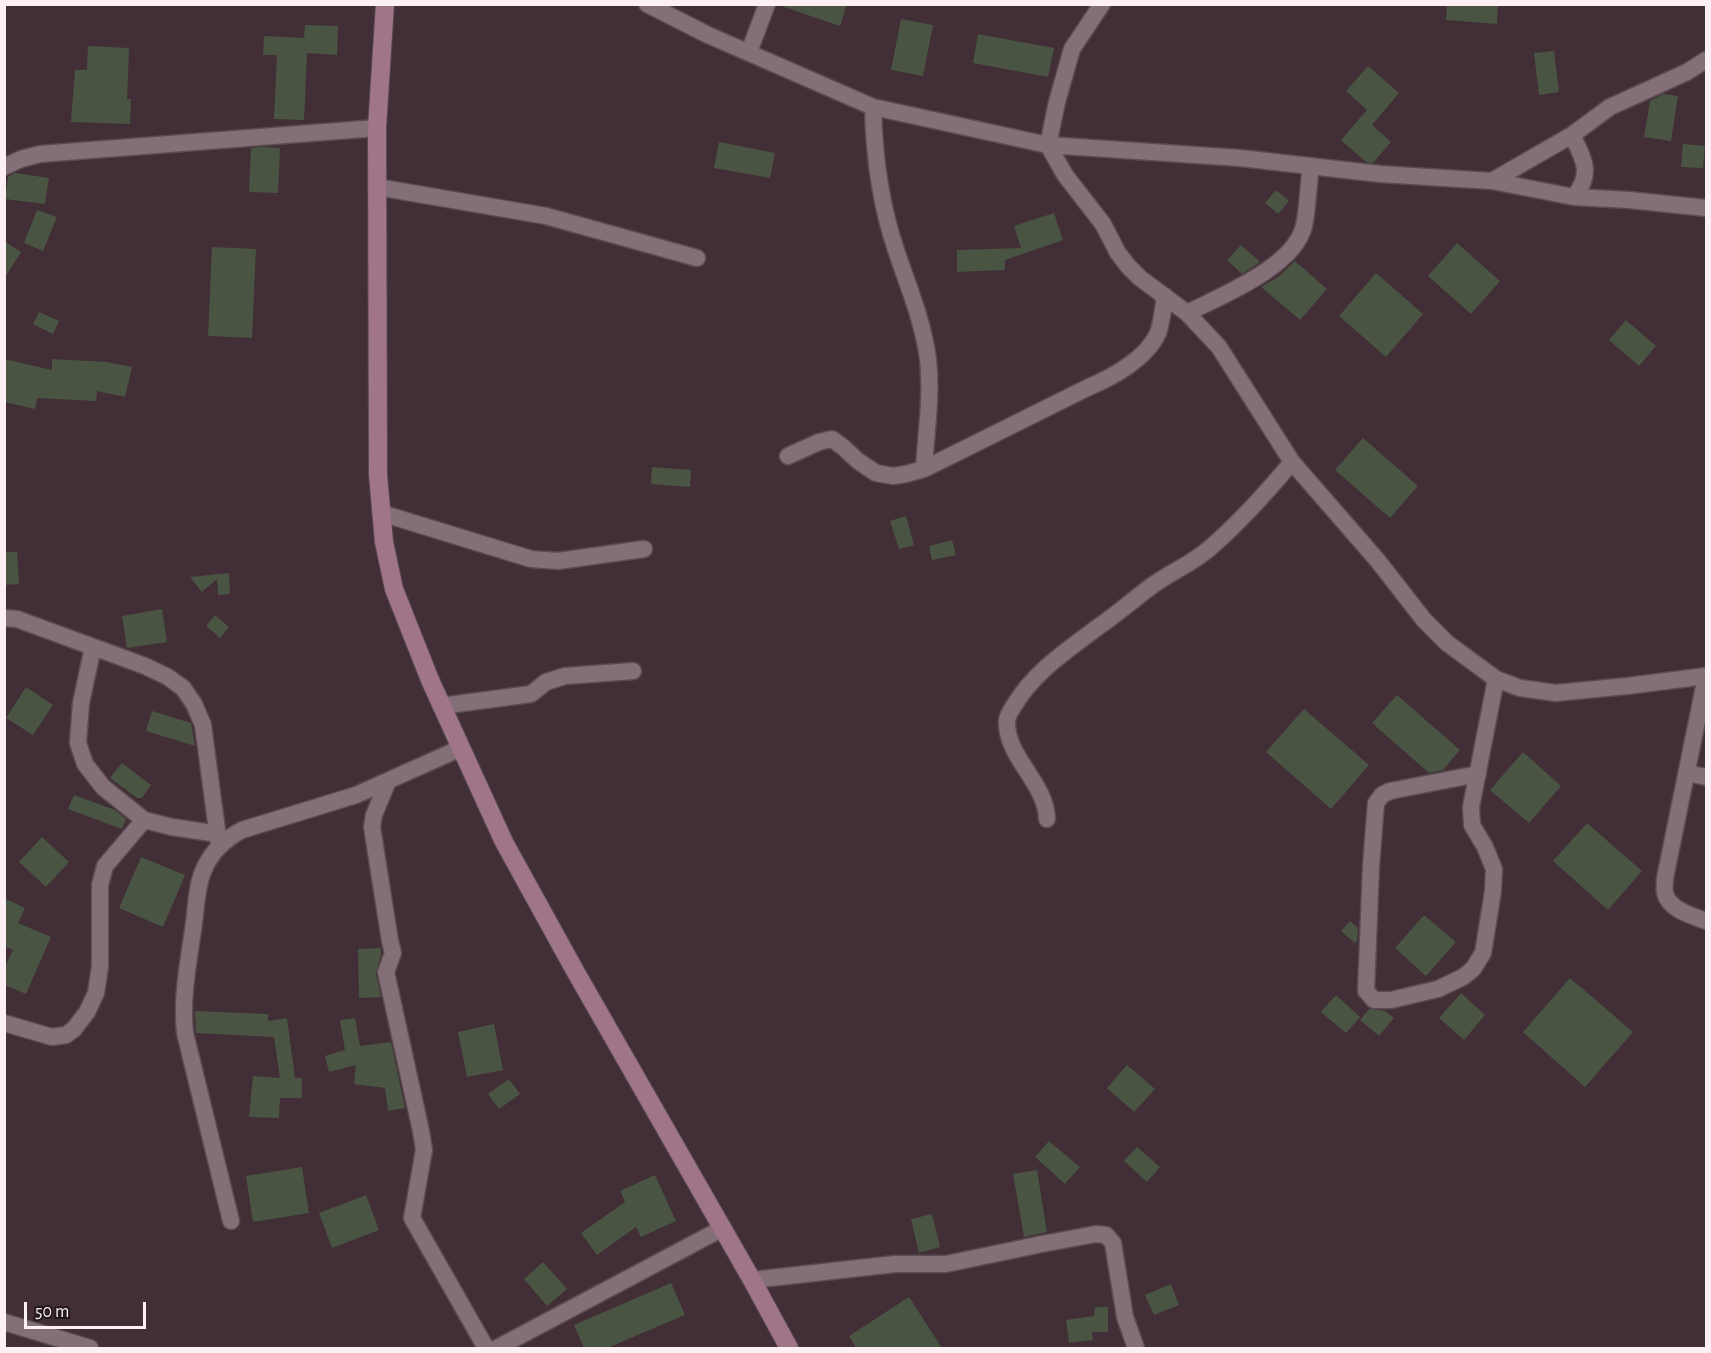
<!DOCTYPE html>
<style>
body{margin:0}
#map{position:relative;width:1711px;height:1353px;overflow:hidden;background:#412e36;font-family:"Alegreya Sans",sans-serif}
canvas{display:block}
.frame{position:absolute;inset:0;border:6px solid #fcf0f4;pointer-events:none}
.scale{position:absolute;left:24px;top:1302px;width:122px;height:27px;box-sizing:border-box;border:3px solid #fcf0f4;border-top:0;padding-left:8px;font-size:18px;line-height:21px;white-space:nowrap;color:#fcf0f4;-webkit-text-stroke:4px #22191c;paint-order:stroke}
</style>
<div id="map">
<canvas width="1711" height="1353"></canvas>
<div class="frame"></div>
<div class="scale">50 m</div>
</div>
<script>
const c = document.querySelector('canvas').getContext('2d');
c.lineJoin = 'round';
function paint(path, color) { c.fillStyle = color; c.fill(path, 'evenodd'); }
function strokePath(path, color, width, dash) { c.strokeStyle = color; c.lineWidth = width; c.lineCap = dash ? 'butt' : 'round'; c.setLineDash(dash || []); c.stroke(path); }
paint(new Path2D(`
 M784,4H847L840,26L784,7Z
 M1447,4H1498L1497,24L1446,20Z
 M901,19L933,25L923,76L891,70Z
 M305,25L338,26L337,55L307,53L304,120L274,119L277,55H263L264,36L304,38Z
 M978,34L1054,48L1048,77L973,63Z
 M88,46L129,48L127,99H131L130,124L71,122L75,70H87Z
 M1554,51L1559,92L1539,95L1534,53Z
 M1368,66L1399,93L1372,125L1391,142L1373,163L1366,162L1341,140L1367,110L1346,91Z
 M1663,94L1678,96L1671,141L1644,137L1650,101Z
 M719,142L775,153L770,178L714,168Z
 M1683,144L1705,146L1703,168L1681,167Z
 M262,147L280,148L278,193L249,192L251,148Z
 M15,173L49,178L45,204L5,199L8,177Z
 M1276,190L1289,201L1278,214L1265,203Z
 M37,210L57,217L43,251L24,243Z
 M1054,213L1063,240L1005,260V270L957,272V250L1021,248L1014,226Z
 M4,241L21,252L4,279Z
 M1457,243L1500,281L1471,314L1428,276Z
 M1241,245L1260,262L1242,274L1227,260Z
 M212,247L256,249L252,338L208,336Z
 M1295,261L1327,289L1300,320L1261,287L1278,277Z
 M1376,273L1423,314L1386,357L1339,316Z
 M39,312L59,321L53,334L33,324Z
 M1626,320L1656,346L1639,366L1609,340Z
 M4,359L52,370V359L107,362L132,367L125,397L97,391L96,401L37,398L35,409L4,402Z
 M1363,438L1418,486L1390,518L1335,470Z
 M652,467L691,470L690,487L651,484Z
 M906,516L914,545L899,549L890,521Z
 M952,540L956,555L932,560L929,546Z
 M4,552H17L19,584L4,585Z
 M229,573L230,594L218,595L217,579L202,592L190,577Z
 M162,609L167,642L127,648L122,616Z
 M215,615L229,627L220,638L206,626Z
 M26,687L53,705L33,735L6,718Z
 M1397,695L1460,750L1443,770L1429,773L1372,723Z
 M1304,709L1369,765L1331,809L1266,752Z
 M152,711L191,723L195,746L146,731Z
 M1523,752L1561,786L1529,823L1490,790Z
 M122,763L151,785L142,798H137L110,778Z
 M74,795L115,810L126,819L122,829L68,809Z
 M1587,823L1642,871L1608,910L1553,861Z
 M42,837L69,862L46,887L19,862Z
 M141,857L185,875L163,927L119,908Z
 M4,898L25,908L18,923L51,937L26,994L4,985V969L13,950L6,947L4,950Z
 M1424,915L1456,942L1426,976L1395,948Z
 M1350,921L1358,928L1357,941L1355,943L1341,931Z
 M381,948V954L376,974L381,997L359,998L358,949Z
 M1570,978L1633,1032L1585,1087L1523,1032Z
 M1461,993L1485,1015L1464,1040L1439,1018Z
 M1336,995L1360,1017L1346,1033L1321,1012Z
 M1369,1009L1385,1011L1394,1018L1379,1036L1360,1020Z
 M195,1011L268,1014V1021L287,1018L295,1078H302V1098H280L279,1118L249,1117L253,1076L280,1078L274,1037L196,1033Z
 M355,1018L360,1046L391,1042L405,1108L388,1111L385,1088L354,1084L356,1065L329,1072L325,1056L345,1050L340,1020Z
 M494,1024L503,1070L467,1077L458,1032Z
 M1127,1065L1155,1089L1134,1112L1107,1088Z
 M509,1079L520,1094L499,1109L488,1094Z
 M1049,1141L1080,1167L1065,1184L1035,1157Z
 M1137,1147L1160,1167L1147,1182L1124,1161Z
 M302,1167L309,1213L253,1222L246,1176Z
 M1037,1170L1047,1232L1024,1237L1013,1174Z
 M655,1175L676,1221L641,1237L636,1227L597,1255L581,1233L625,1202L620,1191Z
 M366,1195L379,1230L332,1248L319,1213Z
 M932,1214L940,1247L919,1253L911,1219Z
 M543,1262L567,1289L547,1306L524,1279Z
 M671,1283L685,1315L607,1348H584L574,1325Z
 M1171,1284L1179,1305L1154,1315L1145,1295Z
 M909,1297L942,1348H856L849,1336Z
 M1095,1307H1108V1332H1092L1093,1340L1069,1343L1066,1320L1094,1316Z`), '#4a5443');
const minor = new Path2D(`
 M647,4L708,35L873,107L1048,145L1240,158L1380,174L1492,181L1572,135L1610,107L1687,72L1706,60
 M1102,4L1072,49L1057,102L1048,145L1065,175L1103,224L1118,253L1128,266L1140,278L1187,313L1219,347L1292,462L1378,561L1424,620L1447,643L1496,679L1520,688L1556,693L1627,686L1706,676
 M749,52L767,4
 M873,107C874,156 880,203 896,250C908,286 923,321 928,359C932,396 926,433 924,469
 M1572,135C1584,160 1593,173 1574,197
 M4,167L21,159L40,154L377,128
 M1492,181L1574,197L1629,200L1706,208
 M377,187L546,216L697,258
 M1187,313C1221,296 1294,267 1304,226C1308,207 1308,186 1311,166
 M788,456L819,442L832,439L843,447L858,461L876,473L893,476L906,474L924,469L1089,387C1113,377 1147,358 1158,333C1162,322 1163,308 1165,296
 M381,513L531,559L558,561L644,549
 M4,618L17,619L145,666L168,677L183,688L194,704L203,725L219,845
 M93,647L81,703L78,743L85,764L103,787L144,820L172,827L218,834
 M1706,677L1665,878C1665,882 1664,889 1665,893C1669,910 1693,916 1706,921
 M441,706L531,694L546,682L565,676L633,671
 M1687,773L1706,777
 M1478,774L1390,791L1382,795L1376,803L1371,866L1366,991L1374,1000H1391L1438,989L1463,977L1473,969L1483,953L1493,891L1494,869L1485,847L1472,825L1471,807L1496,679
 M388,781L374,815L372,827L390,941L393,953L386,972L421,1131L424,1150L412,1218L486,1348
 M1047,819C1046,782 1005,757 1007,720C1008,714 1012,709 1015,704C1035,671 1068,650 1098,627C1117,614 1134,599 1153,585C1171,572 1193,563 1210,548C1240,522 1267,492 1292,462
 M4,1023L52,1037L66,1035L74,1029L87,1012L96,993L100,966V885L105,866L144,820
 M231,1221L185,1033C181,996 189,960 194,923C196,906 197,884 204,869C212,851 225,839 242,830L356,795L461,748
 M752,1280L895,1264H946L1042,1244L1096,1234L1106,1235L1113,1243L1125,1317L1136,1348
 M4,1322L90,1348
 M497,1348L723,1228`);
const secondary = new Path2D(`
 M385,4L377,128L378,475L384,542L394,589L430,680L504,842L574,969L752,1280L789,1348`);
strokePath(minor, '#5a4a51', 19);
strokePath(secondary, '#5a4a51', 20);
strokePath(minor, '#846e77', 16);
strokePath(secondary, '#9f7587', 18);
</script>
